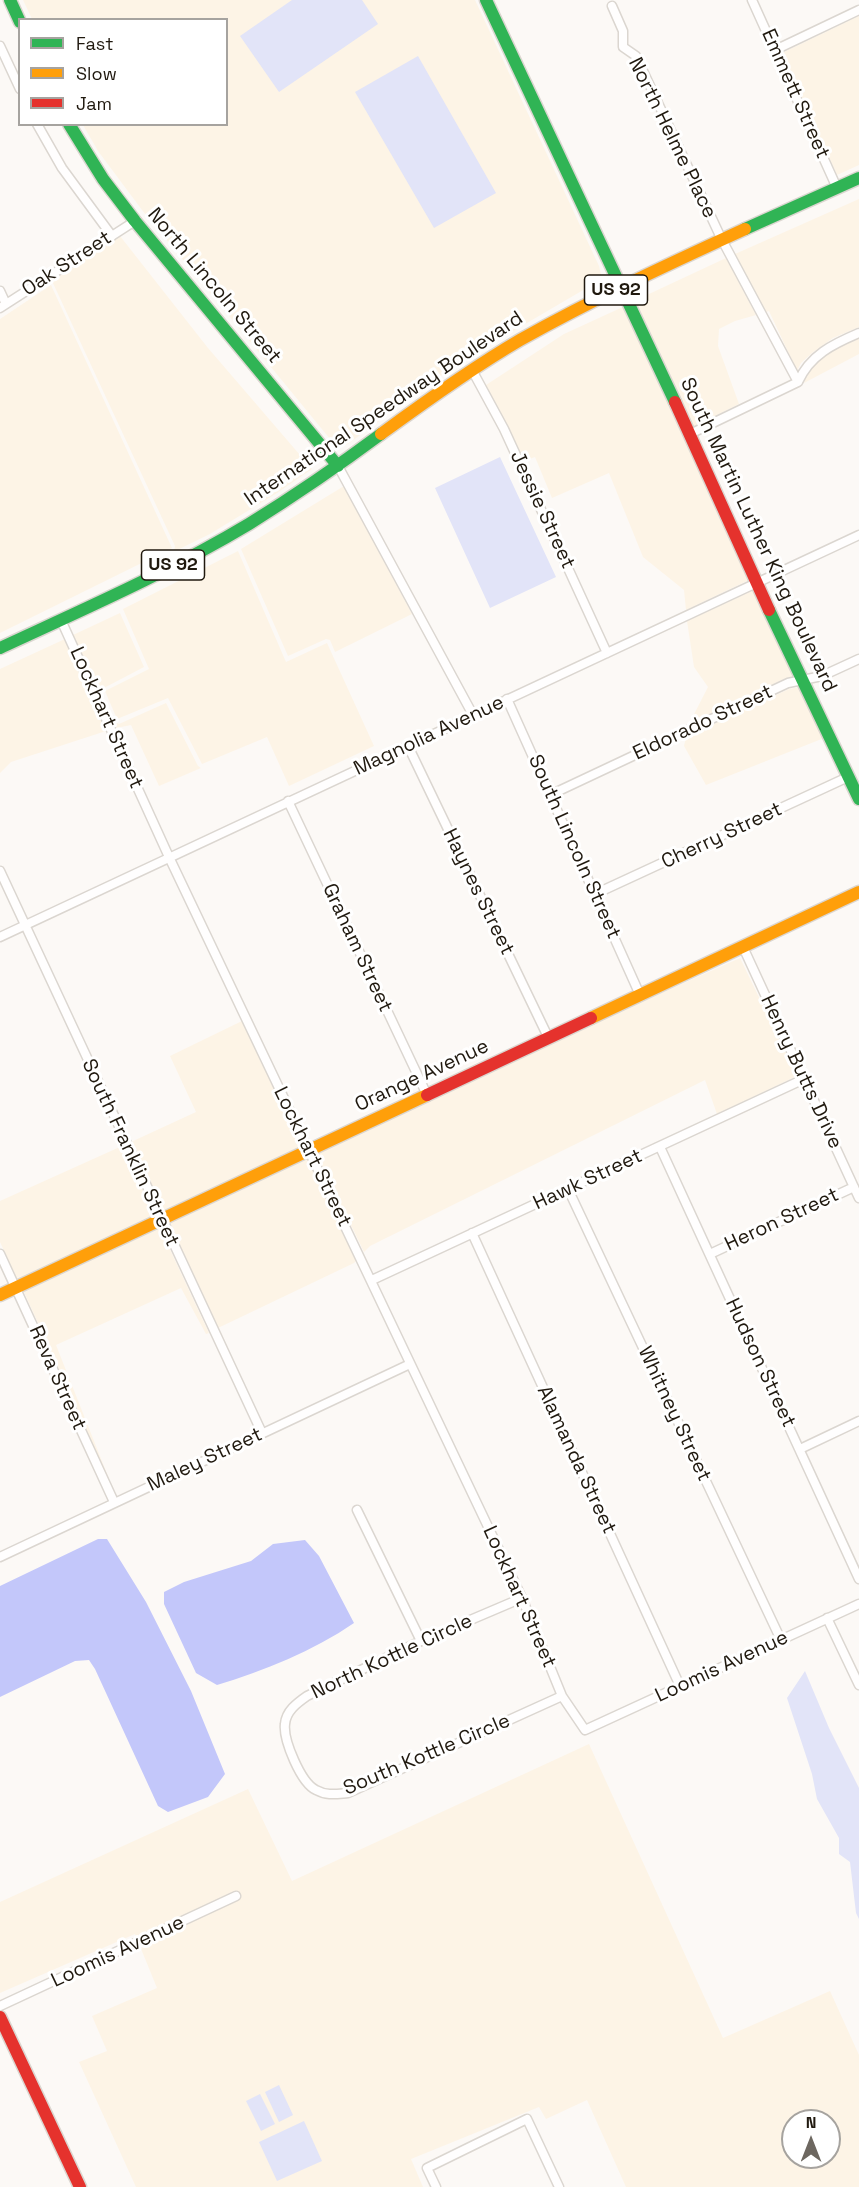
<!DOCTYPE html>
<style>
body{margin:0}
#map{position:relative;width:859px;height:2187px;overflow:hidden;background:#fcf9f6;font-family:"Space Grotesk",sans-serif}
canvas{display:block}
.legend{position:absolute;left:18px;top:18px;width:210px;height:108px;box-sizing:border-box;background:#fff;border:2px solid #a6a39f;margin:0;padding:8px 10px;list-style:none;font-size:18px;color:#20190f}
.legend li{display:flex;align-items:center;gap:12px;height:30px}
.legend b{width:30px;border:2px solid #a6a39f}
.north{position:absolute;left:781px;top:2109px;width:60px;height:60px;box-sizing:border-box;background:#fff;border:2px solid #a6a39f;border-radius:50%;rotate:0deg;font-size:16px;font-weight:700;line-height:24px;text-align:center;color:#20190f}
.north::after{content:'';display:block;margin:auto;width:21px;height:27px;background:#6d6760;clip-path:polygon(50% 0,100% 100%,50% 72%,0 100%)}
</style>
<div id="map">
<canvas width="859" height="2187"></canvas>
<ul class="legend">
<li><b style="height:8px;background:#30b455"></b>Fast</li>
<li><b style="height:8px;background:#ff9f0a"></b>Slow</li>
<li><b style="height:8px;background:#e5322d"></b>Jam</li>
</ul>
<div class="north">N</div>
</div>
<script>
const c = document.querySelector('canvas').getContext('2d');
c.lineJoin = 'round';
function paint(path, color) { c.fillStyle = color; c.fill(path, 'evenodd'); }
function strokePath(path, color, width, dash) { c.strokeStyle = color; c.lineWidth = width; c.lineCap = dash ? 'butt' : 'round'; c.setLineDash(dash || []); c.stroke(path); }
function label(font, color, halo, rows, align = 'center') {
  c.font = font + ' "Space Grotesk",sans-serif'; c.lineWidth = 6; c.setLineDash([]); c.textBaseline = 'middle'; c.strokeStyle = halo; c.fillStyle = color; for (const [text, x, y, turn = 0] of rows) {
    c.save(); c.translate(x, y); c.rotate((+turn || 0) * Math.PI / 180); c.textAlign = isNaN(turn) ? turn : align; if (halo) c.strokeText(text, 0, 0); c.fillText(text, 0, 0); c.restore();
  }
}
paint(new Path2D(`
 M23,0H475L599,266L602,279L457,364L348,444L342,446L335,445L142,210L98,151L83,125L226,124V20L32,19Z
 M859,16V165L837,175L782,53Z
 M859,199V327L833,338L812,353L801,363L797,371L769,311L766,312L735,254Z
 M120,236L208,348L312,469L277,493L210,534L167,555L174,552L175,546L52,281Z
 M726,258L756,315L735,321L719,329L718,346L739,404L693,427L634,301Z
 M51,285L172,548L0,633V319Z
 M625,306L686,436L749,580L686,610L684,590L643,557L609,473L552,498L535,457L524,461L486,385L564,334Z
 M859,339V354L804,383L808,370L818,361L837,348Z
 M344,486L412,614L335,652L330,640L326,639L288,656L241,549Z
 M238,551L286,662L327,643L374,746L289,786L267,737L202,764L168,698L117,719L105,691L149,669L123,609Z
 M754,590L795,677L786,678L689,724L708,687L694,667L687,621Z
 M120,613L144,667L102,689L101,693L113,721L119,724L166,703L198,766L201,768L159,786L131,725L116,728L73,635Z
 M65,639L106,731L11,762L0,773V669Z
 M800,687L824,738L706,785L684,746L686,737L789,689Z
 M740,958L797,1076L717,1114L705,1080L370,1246L364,1252L316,1153L612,1015Z
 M242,1021L302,1148L163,1213L131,1142L196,1112L170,1056Z
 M122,1146L155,1217L18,1281L0,1242V1201Z
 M307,1157L357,1260L354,1263L218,1328L168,1222Z
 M159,1226L209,1333L206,1334L181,1288L56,1345L111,1484L23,1290Z
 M589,1744L723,2038L830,1991L859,2055V2187H626L587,2100L546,2119L539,2107L411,2159L423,2187H136L79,2062L107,2051L92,2016L157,1988L135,1934L0,1993V1902L248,1789L292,1881ZM793,2121H829V2157H793Z`), '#fdf4e6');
paint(new Path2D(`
 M292,0H362L378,24L279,92L240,36Z
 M418,56L496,193L434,228L355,92Z
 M500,457L556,577L490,608L435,488Z
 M805,1671L829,1728L859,1788V1919L856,1913L850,1862L839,1854V1838L817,1799L812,1774L787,1698Z
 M279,2085L293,2115L279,2122L265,2092Z
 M260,2094L275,2124L261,2131L246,2101Z
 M304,2121L322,2161L277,2181L259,2142Z`), '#e2e4f8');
paint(new Path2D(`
 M98,1539H107L146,1602L191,1691L225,1774L208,1797L168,1812L158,1806L95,1669L89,1660L75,1661L0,1697V1586Z
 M305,1540L319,1556L354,1623C313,1651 264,1671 217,1685L196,1673L164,1604V1592L184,1582L251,1561L273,1544Z`), '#c3c7fa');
const street = new Path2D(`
 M752,0L837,188
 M612,6L623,31V47L636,56L721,238L798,382
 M0,46L20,89
 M775,50L859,10
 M37,124L62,168L112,236
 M0,291L6,304
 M0,308L135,221
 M472,370L504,429L607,653
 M690,434L798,382C810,355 833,344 859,333
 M338,466L473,715
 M61,620L169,857L522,1598L562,1696L585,1730L859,1604
 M507,699L640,995
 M408,746L549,1039
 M550,795L788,683L822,676L859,659
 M288,801L427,1095
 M0,871L262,1433
 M595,894L848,777
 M0,937L859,535
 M743,947L859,1198
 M660,1147L859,1579
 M568,1189L781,1640
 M472,1233L680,1686
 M0,1254L114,1502
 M710,1254L854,1187
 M372,1280L804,1079
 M800,1449L859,1421
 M357,1510L421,1641
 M0,1557L410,1364
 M522,1598L421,1641L307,1696C297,1703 286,1711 285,1724C283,1740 301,1783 316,1790C327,1796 336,1794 348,1793L562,1696
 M827,1618L859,1685
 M0,2006L236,1896
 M436,2187L427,2168L527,2119L559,2187`);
const fast = new Path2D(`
 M10,0L20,22
 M486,0L675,402
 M69,124L103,179L135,221L338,466
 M745,229L859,178
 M769,610L859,799
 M0,648C84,609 169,572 249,524C294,496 338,466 381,434`);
const slow = new Path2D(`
 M381,434C426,401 472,368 520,340C593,299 669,264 745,229
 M591,1018L859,892
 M0,1295L427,1095`);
const jam = new Path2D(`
 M675,402L769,610
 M427,1095L591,1018
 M0,2017L80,2187`);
strokePath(street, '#dbd6d0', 11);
strokePath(fast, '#dbd6d0', 15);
strokePath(slow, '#dbd6d0', 15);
strokePath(jam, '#dbd6d0', 15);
strokePath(street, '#fffefe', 8);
strokePath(fast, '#30b455', 12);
strokePath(slow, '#ff9f0a', 12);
strokePath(jam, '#e5322d', 12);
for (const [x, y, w] of [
 [616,290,63],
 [173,565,63]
]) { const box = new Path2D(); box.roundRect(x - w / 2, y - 15, w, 30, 4.5); c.fillStyle = '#fff'; c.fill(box); strokePath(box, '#20190f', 1.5); }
label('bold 18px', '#20190f', null, [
 ["US 92",616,290],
 ["US 92",173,565]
]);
label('20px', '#20190f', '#fff', [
 ["Emmett Street",795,94,66],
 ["North Helme Place",672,138,64],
 ["Oak Street",67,264,-33],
 ["North Lincoln Street",214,286,50],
 ["International Speedway Boulevard",384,409,-34],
 ["Jessie Street",542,510,65],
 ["South Martin Luther King Boulevard",758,535,65],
 ["Lockhart Street",106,718,66],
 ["Eldorado Street",703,723,-25],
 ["Magnolia Avenue",429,736,-25],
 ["Cherry Street",722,836,-25],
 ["South Lincoln Street",574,847,66],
 ["Haynes Street",478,892,64],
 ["Graham Street",357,948,65],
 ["Henry Butts Drive",801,1072,65],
 ["Orange Avenue",422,1076,-25],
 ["South Franklin Street",130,1153,65],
 ["Lockhart Street",312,1157,64],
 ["Hawk Street",588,1180,-25],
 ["Heron Street",782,1220,-25],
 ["Hudson Street",760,1363,65],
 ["Reva Street",57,1378,66],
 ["Whitney Street",674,1414,65],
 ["Maley Street",205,1460,-25],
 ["Alamanda Street",576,1460,65],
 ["Lockhart Street",519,1597,66],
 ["North Kottle Circle",392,1657,-25],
 ["Loomis Avenue",722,1667,-25],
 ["South Kottle Circle",427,1755,-23],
 ["Loomis Avenue",118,1952,-25]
]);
</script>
